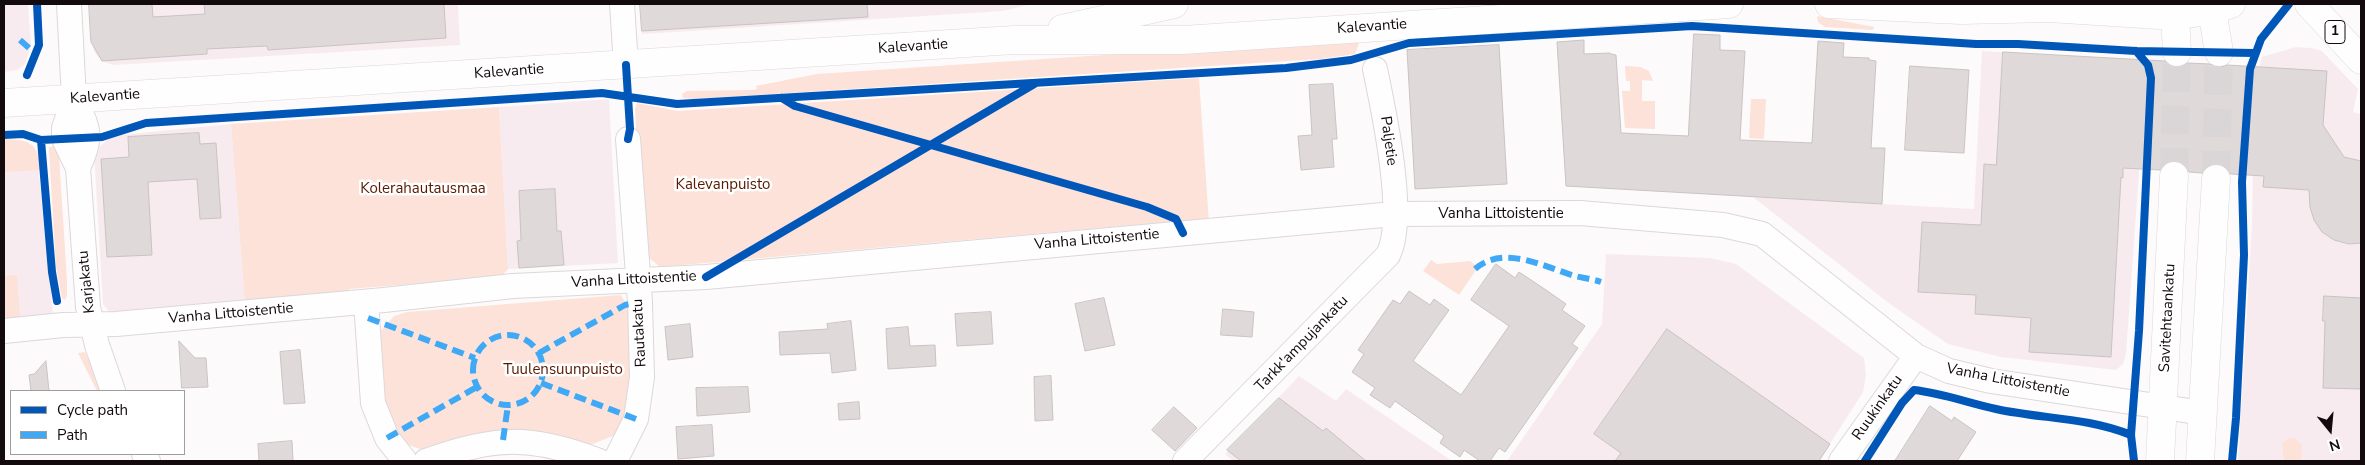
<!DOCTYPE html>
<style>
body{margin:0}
#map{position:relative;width:2365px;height:465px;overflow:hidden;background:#fdfafb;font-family:"Nunito Sans",sans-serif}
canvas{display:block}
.frame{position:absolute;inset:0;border:5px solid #120a0c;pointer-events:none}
.legend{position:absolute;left:10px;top:390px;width:175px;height:65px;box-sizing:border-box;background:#fff;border:1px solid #a09d9e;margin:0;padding:6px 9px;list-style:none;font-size:15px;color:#120a0c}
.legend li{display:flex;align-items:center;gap:10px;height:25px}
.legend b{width:25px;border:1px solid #a09d9e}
.north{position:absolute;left:2305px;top:405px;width:50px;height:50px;-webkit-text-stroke:4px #fff;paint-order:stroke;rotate:163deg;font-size:14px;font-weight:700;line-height:20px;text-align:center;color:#120a0c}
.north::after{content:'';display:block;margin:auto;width:18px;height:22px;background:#120a0c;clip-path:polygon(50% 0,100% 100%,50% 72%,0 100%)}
</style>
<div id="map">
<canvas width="2365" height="465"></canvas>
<div class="frame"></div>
<ul class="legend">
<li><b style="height:6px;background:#0057b8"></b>Cycle path</li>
<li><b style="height:6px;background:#3fa9f5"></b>Path</li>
</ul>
<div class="north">N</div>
</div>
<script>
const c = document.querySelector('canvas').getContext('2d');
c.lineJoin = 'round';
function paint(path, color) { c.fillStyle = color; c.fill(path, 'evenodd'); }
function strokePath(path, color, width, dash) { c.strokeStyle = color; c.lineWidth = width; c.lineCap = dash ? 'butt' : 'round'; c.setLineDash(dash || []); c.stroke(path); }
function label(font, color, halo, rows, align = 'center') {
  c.font = font + ' "Nunito Sans",sans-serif'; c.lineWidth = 5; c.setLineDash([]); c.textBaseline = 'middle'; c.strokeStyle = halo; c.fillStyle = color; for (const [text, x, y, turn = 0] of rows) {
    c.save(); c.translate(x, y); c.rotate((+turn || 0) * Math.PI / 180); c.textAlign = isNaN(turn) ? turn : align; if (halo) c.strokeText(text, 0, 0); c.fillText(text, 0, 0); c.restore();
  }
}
paint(new Path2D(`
 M4,4H28L31,46L25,64L17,70L4,72Z
 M89,4H458L460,45L113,65L102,61L94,52Z
 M640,4H1032L1003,11L642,34Z
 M2296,47L2311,48L2322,51L2358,89L2353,112L2361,114V461H2238L2252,224L2254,84L2262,57Z
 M1982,51L2135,60L2146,75L2126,354L2123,364L2116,370L2001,357L1948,344L1890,304L1753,197L1974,209Z
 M609,99L618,263L508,269L499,107Z
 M231,124L245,305L111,314L103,304L94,152L108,139L120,135Z
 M4,141L37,155L53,314L19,320L4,279Z
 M1606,254L1710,258L1736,264L1864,358L1866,375L1863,392L1819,461H1507L1602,324Z
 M1299,376L1336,401L1346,389L1452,461H1233L1225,454Z`), '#f8ebef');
paint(new Path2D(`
 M1817,16L1874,27L1873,30L1825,27L1818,22Z
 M1361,38L1355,54L1320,59L695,99L683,98L682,94L687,91L752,90L757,89L756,86L817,74Z
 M1625,66L1640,67L1649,71L1653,81L1642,80V101H1655V129L1625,128L1622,91H1630V81H1626Z
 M1199,78L1209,223L1190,220L660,267L643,253L635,109L637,103L678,111Z
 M1751,99H1766L1764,139L1749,138Z
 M499,107L508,269L501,277L349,289V296L245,305L231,124Z
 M4,139C30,140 38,142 41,170L4,172Z
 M55,146L59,155L67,281V296L65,300L62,298L56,267L49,150V147Z
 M1431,260L1437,264L1470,261L1478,267L1459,295L1423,271Z
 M17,275L20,318L4,322V276Z
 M621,295L629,309L634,386L627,418L613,436L585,447L420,449L406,444L386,419L377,335L394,316L407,312Z
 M85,352L103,391H97L78,353Z
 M2295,438L2302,445L2301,461H2284L2282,444L2287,439Z`), '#fce2d9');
const building = new Path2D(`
 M89,4H152L153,17L205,14L204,4H444L446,38L268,50L267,46L207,49V54L102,61L91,42Z
 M640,4H867L868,17L642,31Z
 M1694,34L1720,35V50L1745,51L1740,140L1812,143L1818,41L1844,43L1843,57L1869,58V60L1876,61L1871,148H1885L1882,204L1566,186L1557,42L1584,40V54L1610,53L1611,54L1616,55L1621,133L1688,136Z
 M1499,45L1507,184L1415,189L1407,50Z
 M2003,52L2165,61L2177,68L2188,63L2210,64L2221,67L2227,65L2327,71L2323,125L2344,157L2361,161V243L2349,244L2334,240L2322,232L2314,220L2310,207L2309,190L2263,187L2264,176L2231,174L2225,166L2217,163L2209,165L2202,173L2189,172L2183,163L2175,160L2166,162L2160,170L2123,168V178L2121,177L2111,357L2029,352L2031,318L1975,314L1976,295L1918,292L1922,222L1981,225L1984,164L1996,165Z
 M1910,66L1969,70L1964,153L1905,150Z
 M1333,84L1337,139H1332L1334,167L1301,170L1298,136L1312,135L1309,85Z
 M199,133L200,144L216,143L221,218L200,219L197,179L148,182L152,255L107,257L101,159L129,157L128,137Z
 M555,189L557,231H561L564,265L519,268L517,241L521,240L519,191Z
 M1496,264L1515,278L1519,272L1546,290L1566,304L1562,310L1585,326L1572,344L1578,348L1505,452L1499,448L1490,461H1480L1464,450L1460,457L1440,443L1444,436L1395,401L1390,408L1370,395L1375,388L1352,372L1364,354L1358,350L1393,300L1400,304L1409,291L1430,305L1434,299L1449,310L1413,361L1461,395L1509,326L1471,300Z
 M2324,296L2361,298V389L2323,388L2325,321H2323Z
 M1104,298L1115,345L1085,351L1075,304Z
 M1223,309L1254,312L1252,337L1221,335Z
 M991,312L993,344L957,346L955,314Z
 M851,321L856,370L832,373L830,353L780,355L779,332L828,329L827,324Z
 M690,324L693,357L668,360L665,327Z
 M908,327L910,346L935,345L936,366L888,369L886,329Z
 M1667,329L1830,444L1819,461H1615L1621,453L1594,434Z
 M179,341L195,358H206L208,387L182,388Z
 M300,350L305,403L284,404L280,352Z
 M46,361L49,391H31L29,375L34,374Z
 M1051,376L1053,420L1035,421L1034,377Z
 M748,387L750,412L697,416L696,388Z
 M1279,398L1323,431L1326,428L1366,461H1241L1227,450Z
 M859,402L860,419L839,420L838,404Z
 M1930,406L1952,421L1954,417L1976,432L1957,461H1895Z
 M1174,407L1197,428L1175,451L1152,430Z
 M712,425L714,456L678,459L676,427Z
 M292,441L293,461H259L258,444Z`);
paint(building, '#dfd9d9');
strokePath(building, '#c9c3c3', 1);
strokePath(new Path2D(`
 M2174,176L2177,52
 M2216,179L2219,52`), '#dad6d7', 28, [28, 14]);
const street = new Path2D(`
 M69,4L74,99L64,128V139L78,168L88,307L97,345L113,391
 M622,4L626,65
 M74,99C89,128 93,137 78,168
 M366,302L373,403L387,438L405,461
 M4,331L63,325L116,324L384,300L513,286L706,277L1394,214L1580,213L1723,225L1762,234L1916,356L1949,371L1991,381L2203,413
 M144,454L148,461
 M426,461C494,436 531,435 599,461
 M615,461L636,419L642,377L640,302L628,139
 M1185,461L1388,255C1407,218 1384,112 1375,69
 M1841,461L1916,356`);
const secondary = new Path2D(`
 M1829,4L1961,10L2049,8L2175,16L2213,10L2231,4
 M2172,4L2175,16L2177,52
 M2211,4L2219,52
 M1062,29L1174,4
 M4,103L1014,40H1183L1729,4
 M2160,461L2174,176
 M2200,461L2216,179`);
const highway = new Path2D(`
 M2309,4L2361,60`);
strokePath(street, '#ddd7d9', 26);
strokePath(secondary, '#ddd7d9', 29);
strokePath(highway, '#ddd7d9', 29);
strokePath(street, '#fffefe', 24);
strokePath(secondary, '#fffefe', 28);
strokePath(highway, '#fffefe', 28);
strokePath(new Path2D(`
 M20,40L37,55
 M1475,269C1504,244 1544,267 1575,276C1583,278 1592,279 1601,282
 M368,318L475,358
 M473 370a35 35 0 1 1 70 0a35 35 0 1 1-70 0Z
 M539,353L625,305L640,302
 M541,383L636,419
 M387,438L477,387
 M503,440L508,405`), '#3fa9f5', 6, [12, 6]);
strokePath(new Path2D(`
 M626,65L630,129L628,139
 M27,75L39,45L37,4
 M782,98L795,106L1147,207L1176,219L1183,233
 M4,135L23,134L41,140L102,137L146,123L602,93L677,104L1286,68L1351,60L1409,43L1692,26L1976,44H2018L2136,51L2254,53
 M41,140L52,272L57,301
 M706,277L1036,83
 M1865,461L1902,403L1914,390C1942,393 1968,403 1996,409C2041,419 2087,417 2131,435
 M2134,461L2131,435L2139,331L2151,78L2148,65L2136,51
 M2232,461L2236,418L2244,255L2242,182L2250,69L2261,39L2289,4`), '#0057b8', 8);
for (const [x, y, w] of [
 [2335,32,20]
]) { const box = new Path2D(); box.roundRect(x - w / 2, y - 11.5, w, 23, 4); c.fillStyle = '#fff'; c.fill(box); strokePath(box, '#120a0c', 1); }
label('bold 14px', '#120a0c', null, [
 ["1",2335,32]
]);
label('15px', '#120a0c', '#fff', [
 ["Kalevantie",1372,27,-4],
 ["Kalevantie",913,47,-4],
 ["Kalevantie",509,72,-4],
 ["Kalevantie",105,97,-4],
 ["Paljetie",1388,141,82],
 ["Vanha Littoistentie",1501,214],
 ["Vanha Littoistentie",1097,240,-5],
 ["Vanha Littoistentie",634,280,-3],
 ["Karjakatu",87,282,-96],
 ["Vanha Littoistentie",231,314,-5],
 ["Savitehtaankatu",2168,318,-87],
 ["Rautakatu",640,333,-93],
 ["Tarkk'ampujankatu",1302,344,-46],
 ["Vanha Littoistentie",2008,381,11],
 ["Ruukinkatu",1878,408,-55]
]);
label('15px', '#581900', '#fff', [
 ["Kalevanpuisto",723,185],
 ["Kolerahautausmaa",423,189],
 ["Tuulensuunpuisto",563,370]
]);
</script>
